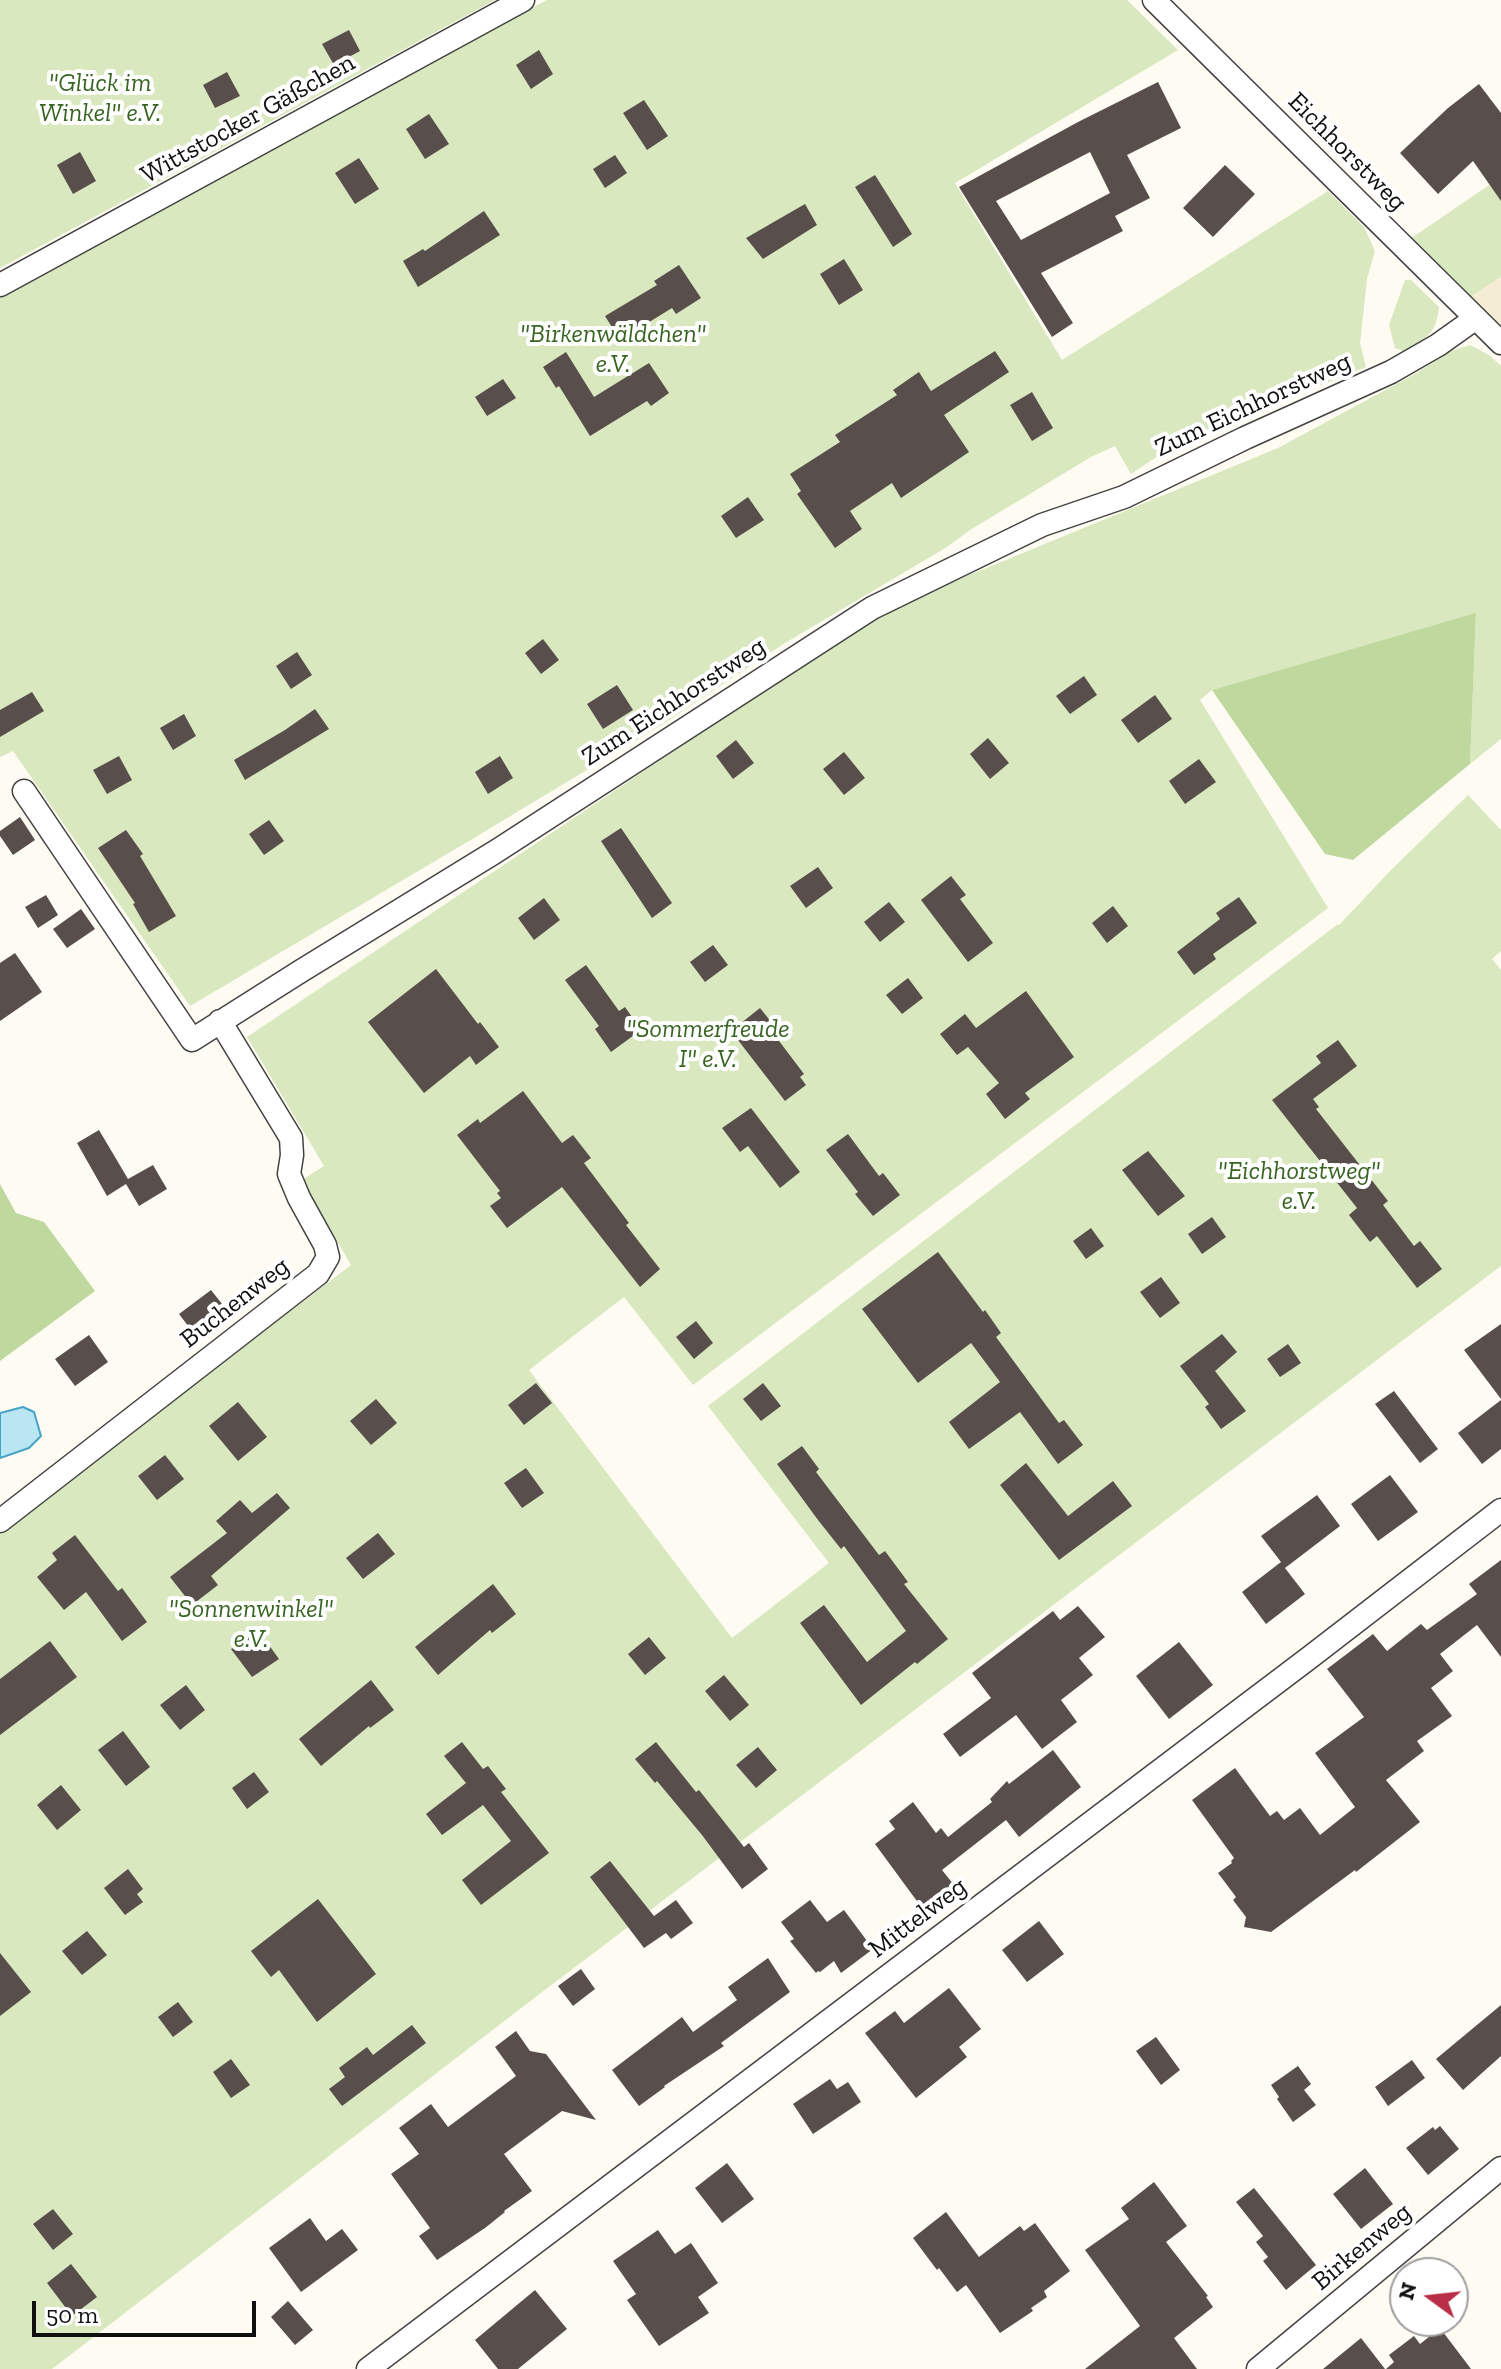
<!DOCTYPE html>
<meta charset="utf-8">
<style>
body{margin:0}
#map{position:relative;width:1501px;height:2369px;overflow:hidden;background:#fefbf3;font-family:"Zilla Slab",serif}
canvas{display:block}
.north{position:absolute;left:1389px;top:2257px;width:80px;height:80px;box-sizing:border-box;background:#fff;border:2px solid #9f9f9f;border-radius:50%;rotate:285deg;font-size:22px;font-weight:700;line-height:32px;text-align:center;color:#101010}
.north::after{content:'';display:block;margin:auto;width:28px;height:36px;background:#b92e47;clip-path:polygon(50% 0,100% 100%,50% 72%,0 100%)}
.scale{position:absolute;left:32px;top:2301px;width:224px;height:36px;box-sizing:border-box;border:4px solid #101010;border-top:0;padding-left:10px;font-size:24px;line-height:28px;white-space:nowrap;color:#101010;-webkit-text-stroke:6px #fff;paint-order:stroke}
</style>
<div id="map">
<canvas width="1501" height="2369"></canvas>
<div class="north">N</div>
<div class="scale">50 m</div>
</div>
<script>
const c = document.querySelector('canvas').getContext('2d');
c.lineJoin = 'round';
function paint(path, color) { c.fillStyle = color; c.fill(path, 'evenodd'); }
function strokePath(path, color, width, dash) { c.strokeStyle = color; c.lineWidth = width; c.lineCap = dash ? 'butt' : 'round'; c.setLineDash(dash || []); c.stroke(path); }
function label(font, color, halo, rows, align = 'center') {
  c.font = font + ' "Zilla Slab",serif'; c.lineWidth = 8; c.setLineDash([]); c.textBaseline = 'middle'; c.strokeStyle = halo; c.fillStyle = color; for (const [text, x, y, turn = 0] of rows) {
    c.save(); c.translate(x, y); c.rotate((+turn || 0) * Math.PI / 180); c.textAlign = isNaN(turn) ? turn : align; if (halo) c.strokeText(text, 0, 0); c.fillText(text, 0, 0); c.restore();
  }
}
paint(new Path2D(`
 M1501,277V328L1470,297Z`), '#f4edd4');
paint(new Path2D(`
 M0,0H495L0,268Z
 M547,0H1127L1178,50L955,183L1062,360L1328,191L1364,227L1375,251L1367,279L1360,343L1366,367L1176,444L1131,474L1115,446L1091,457L970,530L947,547L785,643L663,724L474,838L190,1006L13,751L0,757V291Z
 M1501,177V277L1470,297L1410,239Z
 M1405,280H1411L1439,307C1436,336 1426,338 1403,351L1395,348L1389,325Z
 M1470,345L1489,355L1501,366V739L1470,764L1476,614L1212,690L1200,700L1328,908L693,1385L624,1297L529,1370L732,1638L829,1563L708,1406L1338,924L1339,925L1392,869L1468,795L1501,830V951L1492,959L1501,970V1266L529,2002L52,2369H0V1533L351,1265L302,1180L324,1166L247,1037L850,633L950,583L1278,448L1415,374L1451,351Z`), '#d9e8be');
paint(new Path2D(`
 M1476,613L1470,764L1353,860L1325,854L1212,690Z
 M0,1184L16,1213L44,1222L95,1291L0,1361Z`), '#bfd89e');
const water = new Path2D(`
 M23,1407L34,1412L41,1436L29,1448L0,1458V1413Z`);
paint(water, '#bae5f3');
strokePath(water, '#45a3c6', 2);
paint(new Path2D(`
 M349,30L360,51L334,65L322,44Z
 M539,50L553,74L531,89L516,65Z
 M227,72L240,96L215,108L203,85Z
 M1158,82L1181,128L1127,155L1150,198L1115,216L1123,231L1041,273L1073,323L1052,337L959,187L1078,122ZM1090,152L1110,193L1021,240L996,201Z
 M1479,84L1501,113V201L1473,161L1438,194L1400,153L1448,108Z
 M644,100L668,136L647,150L623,113Z
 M429,114L449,144L425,159L406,129Z
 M80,152L96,181L73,194L57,165Z
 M615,155L627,173L605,188L593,169Z
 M359,158L379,189L355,204L335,173Z
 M1225,165L1255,194L1213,237L1183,208Z
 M875,175L912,234L893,247L855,187Z
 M805,204L817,225L763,259L746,238Z
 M484,211L500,235L418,287L403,261L423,249L425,251Z
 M844,259L863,290L839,305L820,274Z
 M679,265L701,298L676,314L672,308L620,340L605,316L657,285L654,281Z
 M995,351L1009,372L944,415L969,452L901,498L892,483L850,511L862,529L835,548L797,494L801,491L790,474L840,442L835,435L897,395L893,390L919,372L931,391Z
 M566,352L594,397L649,363L669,393L651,406L647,401L590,436L559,386L556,388L543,367Z
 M503,379L516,398L487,416L475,397Z
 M1032,392L1053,428L1032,441L1010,405Z
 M748,497L764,520L736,538L721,516Z
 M543,639L559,660L541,674L525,653Z
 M297,652L312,675L291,689L276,666Z
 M1084,676L1097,695L1070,714L1056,696Z
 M617,685L633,710L603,729L587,704Z
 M32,692L44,711L0,737V710Z
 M1155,695L1172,719L1138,743L1121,720Z
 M315,709L329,729L245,780L234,760L285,730Z
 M184,714L196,736L173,750L160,728Z
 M988,738L1009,763L990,779L970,754Z
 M736,740L754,763L733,779L716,756Z
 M844,752L865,778L844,795L823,769Z
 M119,756L132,780L107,794L93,770Z
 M500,756L513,778L488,794L475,772Z
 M1199,759L1216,782L1185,804L1169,781Z
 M20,817L35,840L13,855L0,836V831Z
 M269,820L284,841L264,855L249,834Z
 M621,828L672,903L652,918L601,841Z
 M126,830L143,854L140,856L176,916L149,932L133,904L135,903L98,848Z
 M818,867L833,888L806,908L790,886Z
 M951,876L966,895L960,899L993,943L968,962L921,900Z
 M46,895L58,915L38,928L25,907Z
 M1239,897L1257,923L1213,954L1216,959L1194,975L1177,952L1220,919L1216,913Z
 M544,898L560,920L534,940L518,918Z
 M889,902L905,922L880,942L864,922Z
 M1113,906L1128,926L1107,943L1092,923Z
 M81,909L95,929L67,948L53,929Z
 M713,945L728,965L705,982L690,962Z
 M15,953L42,992L0,1021V963Z
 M586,965L619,1011L625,1007L641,1030L611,1052L595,1029L599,1026L565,980Z
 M436,969L478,1024L480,1022L499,1047L476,1065L470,1056L424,1093L368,1022Z
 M908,978L923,998L902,1014L886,995Z
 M1026,991L1074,1057L1025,1093L1030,1099L1005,1119L986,1094L999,1083L968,1047L957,1055L940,1034L965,1014L976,1028Z
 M760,1008L780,1033L776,1037L804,1074L800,1077L806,1085L785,1101L731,1031Z
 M1338,1040L1357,1066L1313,1099L1319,1107L1316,1109L1388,1201L1383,1205L1414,1246L1420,1241L1442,1269L1417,1288L1377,1236L1370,1242L1349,1215L1357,1208L1272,1100L1321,1063L1316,1056Z
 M523,1091L562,1143L573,1135L591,1158L584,1163L629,1223L626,1225L660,1269L640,1287L562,1187L507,1228L490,1206L501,1198L497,1193L500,1191L457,1135L478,1119L480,1123Z
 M751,1108L800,1172L780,1188L748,1146L740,1152L722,1128Z
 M99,1130L128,1179L153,1165L167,1189L139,1206L126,1184L107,1196L77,1143Z
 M848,1134L879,1176L883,1173L900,1195L873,1216L855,1194L858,1192L826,1150Z
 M1148,1151L1185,1196L1158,1216L1122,1170Z
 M1212,1217L1226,1237L1202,1254L1188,1234Z
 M1091,1228L1104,1246L1086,1259L1073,1241Z
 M938,1252L983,1312L985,1310L1001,1333L996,1337L1059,1423L1064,1420L1083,1445L1058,1464L1020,1412L969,1449L949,1422L1000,1382L971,1343L918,1383L862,1309Z
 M1161,1277L1180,1303L1160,1318L1140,1292Z
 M211,1290L230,1314L198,1339L179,1314Z
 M696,1321L713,1343L694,1359L676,1337Z
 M1501,1324V1399L1464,1350Z
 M1222,1334L1237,1352L1215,1371L1246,1411L1221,1429L1205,1407L1209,1404L1180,1366Z
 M89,1335L108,1362L75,1386L55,1359Z
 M1288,1344L1301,1363L1280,1377L1267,1359Z
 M536,1383L552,1403L524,1425L508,1405Z
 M763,1383L781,1406L761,1421L743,1399Z
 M1394,1391L1438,1449L1420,1463L1375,1404Z
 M376,1399L397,1423L371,1445L350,1421Z
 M1501,1400V1449L1482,1464L1458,1433Z
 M238,1402L267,1437L238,1461L209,1426Z
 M802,1446L819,1469L816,1472L879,1555L885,1551L908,1582L904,1584L948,1639L917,1664L915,1662L861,1705L800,1623L824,1605L867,1662L906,1631L844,1546L841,1549L818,1520L777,1464Z
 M165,1455L184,1479L157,1500L138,1476Z
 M1026,1463L1068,1516L1113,1481L1132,1506L1059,1560L1000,1485Z
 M526,1468L544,1493L522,1508L504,1483Z
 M1390,1475L1418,1512L1378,1541L1351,1504Z
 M277,1493L290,1508L211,1576L218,1585L192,1605L170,1577L227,1533L216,1521L240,1500L252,1513Z
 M1317,1495L1340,1526L1285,1568L1305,1594L1266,1624L1242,1592L1281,1562L1261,1536Z
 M378,1533L395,1554L363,1579L346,1558Z
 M75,1535L118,1591L122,1588L147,1622L122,1641L86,1592L64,1610L37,1577L57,1560L52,1553Z
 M1501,1560V1657L1477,1625L1440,1654L1453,1671L1431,1688L1452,1716L1417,1741L1424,1751L1386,1780L1420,1822L1356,1872L1355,1870L1271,1932L1244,1927L1246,1917L1233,1900L1236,1897L1218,1873L1232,1863L1231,1861L1234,1858L1192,1800L1235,1768L1270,1816L1277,1811L1284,1820L1300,1808L1320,1835L1355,1807L1315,1753L1364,1717L1327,1669L1373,1634L1387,1651L1421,1624L1427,1630L1477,1594L1469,1584Z
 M493,1584L516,1614L492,1633L490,1630L438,1675L415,1647Z
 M1078,1606L1105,1637L1079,1658L1093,1675L1061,1700L1077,1722L1042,1749L1016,1715L960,1757L943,1734L991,1698L972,1673L1053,1611L1060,1620Z
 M258,1630L279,1659L252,1677L231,1649Z
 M649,1637L666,1658L645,1675L628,1654Z
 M50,1641L77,1677L0,1735V1679Z
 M1179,1642L1213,1685L1169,1719L1136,1676Z
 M724,1675L749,1705L730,1721L705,1691Z
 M371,1680L394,1710L370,1728L369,1726L321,1766L299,1739Z
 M186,1685L205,1710L180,1730L160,1705Z
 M123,1731L150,1767L126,1786L98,1750Z
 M462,1742L483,1769L488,1766L506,1789L501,1792L549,1853L481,1905L462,1880L511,1841L483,1805L442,1835L426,1814L466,1783L444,1756Z
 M656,1742L696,1792L699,1790L744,1847L749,1843L768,1869L742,1889L702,1835L657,1781L655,1783L635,1759Z
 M758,1747L777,1770L756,1788L736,1765Z
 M1053,1750L1081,1787L1019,1837L1006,1820L942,1870L954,1885L922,1908L875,1844L895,1829L889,1821L913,1802L936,1833L941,1828L948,1837L992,1802L990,1799L1007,1781L1009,1784Z
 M254,1772L269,1792L247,1809L232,1788Z
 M61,1785L81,1810L57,1830L37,1805Z
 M610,1861L654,1916L676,1900L693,1923L671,1939L666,1933L644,1948L590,1877Z
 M128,1869L143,1889L137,1894L143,1902L125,1915L104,1888Z
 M318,1899L376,1974L317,2022L279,1970L271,1977L251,1951Z
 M810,1900L827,1922L844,1910L873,1949L841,1973L834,1961L820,1972L818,1971L816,1973L790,1941L794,1939L781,1922Z
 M1039,1921L1064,1954L1027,1982L1002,1950Z
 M87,1931L107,1955L82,1975L62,1951Z
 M0,1953L31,1992L0,2016Z
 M768,1958L790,1992L721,2043L724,2046L664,2086L665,2087L639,2106L612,2070L682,2017L693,2032L737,2000L728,1987Z
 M581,1969L595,1989L573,2006L558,1986Z
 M949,1988L981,2029L959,2047L967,2057L916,2098L865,2033L895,2011L904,2023Z
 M178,2002L193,2022L173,2037L158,2017Z
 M1501,2005V2056L1463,2090L1436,2059Z
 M412,2025L426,2043L342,2106L329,2089L345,2077L339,2068L367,2047L373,2055Z
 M516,2031L530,2051L546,2054L596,2120L562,2111L504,2154L532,2191L504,2211L505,2212L485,2228L437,2260L419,2236L430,2228L391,2174L419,2154L399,2128L431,2104L448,2127L516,2076L495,2047Z
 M1156,2037L1180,2070L1161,2085L1136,2051Z
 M231,2059L250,2085L231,2098L213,2072Z
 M1412,2060L1425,2078L1388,2106L1375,2087Z
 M1298,2066L1311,2084L1304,2090L1316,2105L1293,2122L1277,2099L1279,2097L1271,2085Z
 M830,2079L837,2089L848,2082L861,2102L813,2134L793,2104Z
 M1440,2126L1459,2149L1428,2175L1406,2148L1433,2127L1435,2130Z
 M727,2163L754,2199L722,2223L695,2188Z
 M1365,2168L1393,2204L1361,2229L1333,2194Z
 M1154,2182L1187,2226L1166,2242L1208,2296L1206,2297L1213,2307L1174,2338L1197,2369H1085L1140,2326L1085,2250L1129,2219L1121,2208Z
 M1254,2188L1316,2265L1286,2290L1263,2261L1268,2257L1256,2242L1263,2236L1236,2202Z
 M53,2209L73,2234L53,2250L33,2224Z
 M946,2212L979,2257L1020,2226L1024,2231L1035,2223L1070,2271L1044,2291L1047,2297L1031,2308L1033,2311L1000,2333L966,2285L957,2292L939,2268L937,2270L913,2238Z
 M310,2218L326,2241L342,2229L358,2250L301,2292L269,2248Z
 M658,2230L675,2254L691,2243L718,2283L698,2297L709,2313L659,2346L627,2300L636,2294L613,2261Z
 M71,2264L97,2297L72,2316L47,2283Z
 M535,2290L567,2329L518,2369H498L475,2340Z
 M288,2301L313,2330L295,2345L271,2317Z
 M1440,2328L1471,2369H1386L1394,2362L1389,2355L1414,2336L1420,2344Z
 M1361,2338L1385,2369H1323Z`), '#584f4d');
const minor = new Path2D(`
 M1154,0L1501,343
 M0,285L523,0
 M24,791L192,1040L301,971L495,852L872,608L1042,525L1124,497L1245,438L1391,372L1438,345L1476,318
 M0,1521L318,1274L328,1257L325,1245L299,1198L289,1174L292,1155L291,1138L220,1021
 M368,2369L1309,1658L1501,1510
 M1258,2369L1501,2168`);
strokePath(minor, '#434343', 25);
strokePath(minor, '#fff', 22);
label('italic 26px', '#396523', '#fff', [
 ["\"Glück im",100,84],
 ["Winkel\" e.V.",100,114],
 ["\"Birkenwäldchen\"",613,335],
 ["e.V.",613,365],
 ["\"Sommerfreude",708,1030],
 ["I\" e.V.",708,1060],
 ["\"Eichhorstweg\"",1299,1172],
 ["e.V.",1299,1202],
 ["\"Sonnenwinkel\"",251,1610],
 ["e.V.",251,1640]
]);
label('26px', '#101010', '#fff', [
 ["Wittstocker Gäßchen",248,119,-29],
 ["Eichhorstweg",1347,152,45],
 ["Zum Eichhorstweg",1253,405,-25],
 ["Zum Eichhorstweg",674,702,-33],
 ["Buchenweg",235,1303,-38],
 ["Mittelweg",918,1918,-37],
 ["Birkenweg",1362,2247,-40]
]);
</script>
